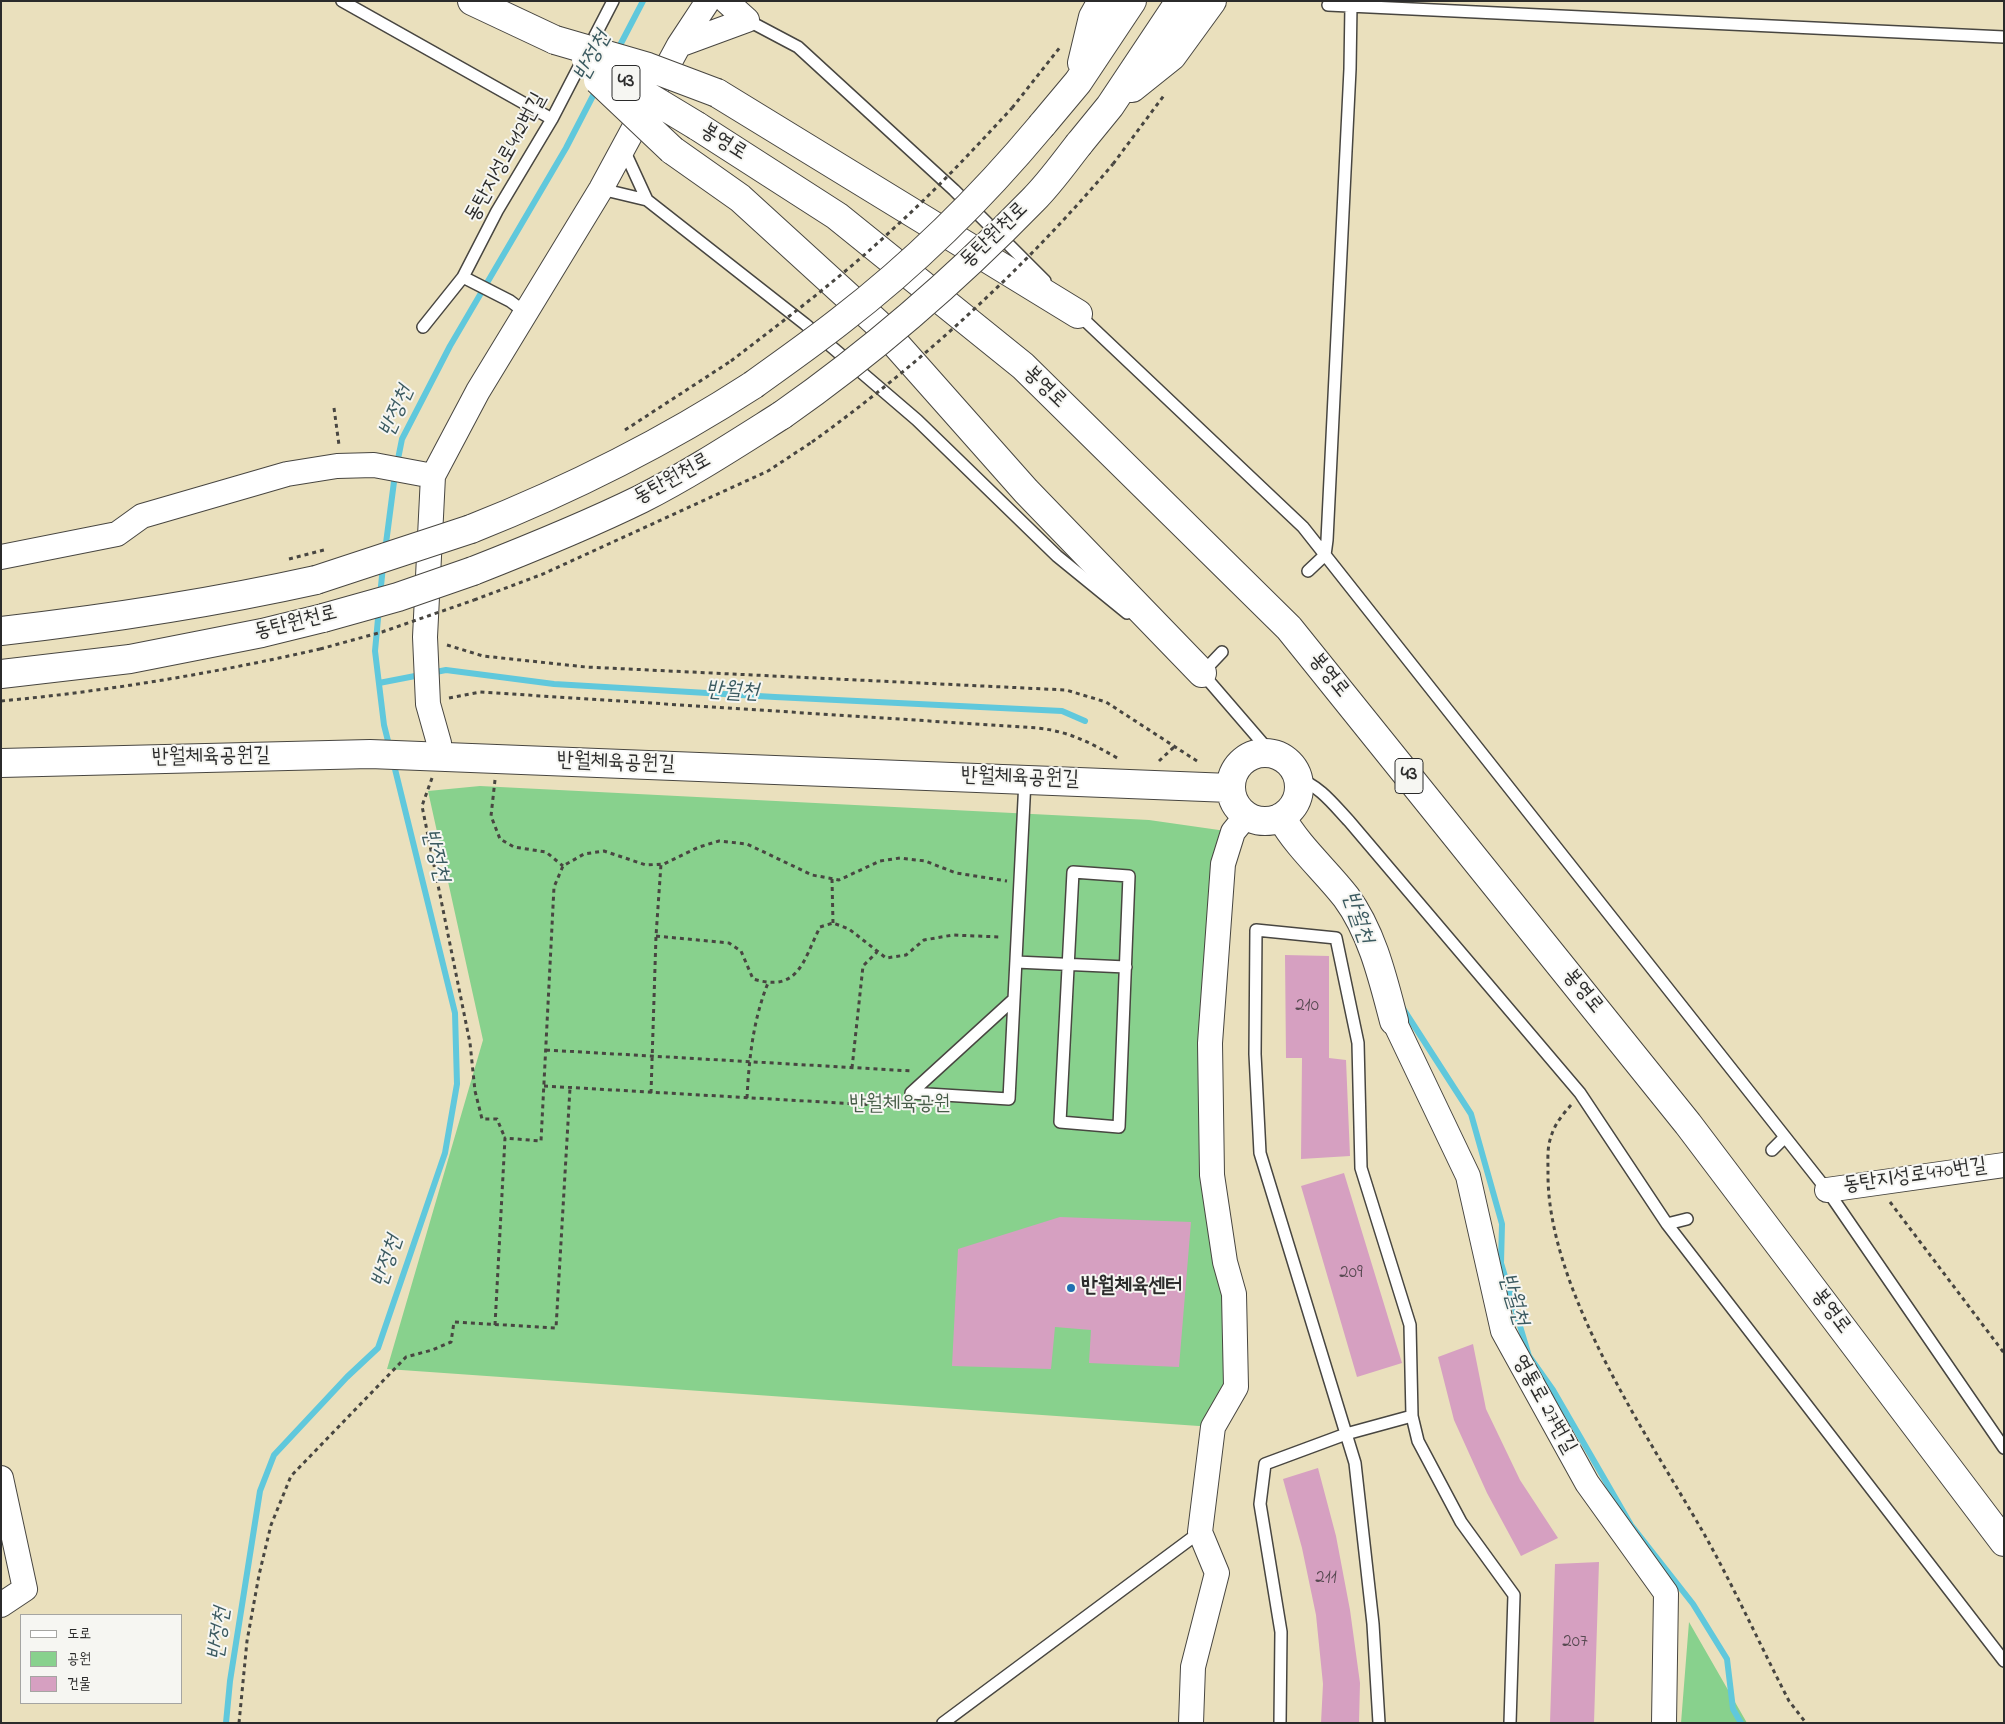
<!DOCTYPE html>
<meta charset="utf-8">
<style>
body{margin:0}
#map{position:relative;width:2005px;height:1724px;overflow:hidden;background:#eae0bd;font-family:"Indie Flower","Poor Story",sans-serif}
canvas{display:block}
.frame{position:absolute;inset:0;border:2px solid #2b2b2b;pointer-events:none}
.legend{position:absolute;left:20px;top:1614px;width:162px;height:90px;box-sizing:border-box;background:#f6f6f2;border:1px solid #a5a5a2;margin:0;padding:6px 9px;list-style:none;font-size:15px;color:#2b2b2b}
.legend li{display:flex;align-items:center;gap:10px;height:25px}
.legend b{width:25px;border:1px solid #a5a5a2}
</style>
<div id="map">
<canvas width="2005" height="1724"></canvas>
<div class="frame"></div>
<ul class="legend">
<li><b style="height:6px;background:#fff"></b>도로</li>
<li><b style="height:14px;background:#88d18d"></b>공원</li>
<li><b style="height:14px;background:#d6a0c1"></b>건물</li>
</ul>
</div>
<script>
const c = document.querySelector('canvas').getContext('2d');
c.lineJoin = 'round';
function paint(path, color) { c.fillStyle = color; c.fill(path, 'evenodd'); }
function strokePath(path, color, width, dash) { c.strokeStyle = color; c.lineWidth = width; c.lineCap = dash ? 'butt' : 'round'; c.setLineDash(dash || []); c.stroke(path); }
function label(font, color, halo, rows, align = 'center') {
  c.font = font + ' "Indie Flower","Poor Story",sans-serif'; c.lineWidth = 4; c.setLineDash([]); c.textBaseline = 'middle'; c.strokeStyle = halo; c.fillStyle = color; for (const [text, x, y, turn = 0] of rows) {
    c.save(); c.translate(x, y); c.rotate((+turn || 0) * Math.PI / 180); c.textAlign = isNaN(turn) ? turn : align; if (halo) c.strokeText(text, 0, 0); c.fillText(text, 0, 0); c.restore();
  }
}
paint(new Path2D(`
 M480,786L1052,815L1149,820L1233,832L1210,1043L1236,1387L1213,1427L387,1369L483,1040L428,791Z
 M1689,1622L1747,1723H1681Z`), '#88d18d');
strokePath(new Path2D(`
 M617,51L643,1
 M397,464L402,439L450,346L566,148L597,88
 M385,551L395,474
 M380,596L383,566
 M379,608L375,651L384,725L390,749
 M379,683L446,670L554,684L775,697L1062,711L1085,721
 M1402,1007L1471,1114L1502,1224L1501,1263L1529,1356L1553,1390L1631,1525L1693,1604L1727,1659L1733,1709L1741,1723
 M226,1723L230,1681L260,1491L274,1455L347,1377L378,1348L445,1153L457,1084L455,1013L393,761`), '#60c8dc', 6);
paint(new Path2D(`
 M1285,955L1329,956V1058L1346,1060L1350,1156L1301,1159L1302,1058H1286Z
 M1344,1173L1402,1363L1357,1377L1301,1186Z
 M1060,1217L1191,1222L1179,1367L1089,1363L1091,1330L1055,1327L1051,1369L952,1366L958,1249Z
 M1473,1344L1486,1409L1520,1480L1558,1538L1521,1556L1487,1493L1454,1420L1438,1357Z
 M1318,1468L1336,1536L1350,1610L1360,1683L1359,1723H1321L1323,1684L1316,1615L1302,1548L1283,1479Z
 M1599,1562L1594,1723H1550L1555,1564Z`), '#d6a0c1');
const service = new Path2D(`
 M342,1L552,119
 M1328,5L2004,37
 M747,20L798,47L954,190L1045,281
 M624,150L647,200
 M601,189L647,200L805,324L917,420L1057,556L1127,613
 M463,277L510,301L526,313
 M1078,314L1303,527L1827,1190L2004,1448
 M423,327L463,277L497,211L552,119L613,1
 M1308,571L1325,555L1327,540L1350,69L1351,5L1354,1
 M1202,673L1271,753
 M1202,673L1222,652
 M1298,779C1319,785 1334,805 1349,821L1580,1093L1667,1224L2004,1661
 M1073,872L1129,876L1119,1127L1060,1122Z
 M1016,962L1126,967
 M1014,999L911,1093L1009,1099L1025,780
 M1772,1150L1785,1137
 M1667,1224L1687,1219
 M943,1723L1200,1532
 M1280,1723L1281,1632L1260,1504L1265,1464L1346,1434L1412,1416L1418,1441L1461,1522L1514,1595L1510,1723
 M1379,1723L1373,1624L1355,1463L1260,1153L1255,1054L1256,930L1336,938L1358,1043L1361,1168L1410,1325L1412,1416`);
const minor = new Path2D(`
 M679,45L747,20L726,1
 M1,557L117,534L142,516L287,474L337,466L374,465L433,476
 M440,758L439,743L428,704L425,637L433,476L478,391L601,189L679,45L708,1
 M1394,1021L1468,1176L1503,1331L1587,1483L1666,1593L1664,1723
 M1827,1190L2004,1165
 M1,1478L25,1589L1,1605
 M1191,1723L1193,1667L1217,1573L1200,1532L1213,1427L1236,1387L1234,1294L1225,1262L1212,1175L1210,1043L1223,864L1233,832L1246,816`);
const tertiary = new Path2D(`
 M1231 787a34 34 0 1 1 68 0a34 34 0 1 1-68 0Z
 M1,763L370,754L1230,788
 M1281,817C1298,847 1325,870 1346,897C1372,932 1383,979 1394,1021`);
const secondary = new Path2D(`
 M1082,63L1093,17L1102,1
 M1132,88L1172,56L1212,1
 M1042,125L1078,82L1132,1
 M1079,144L1110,106L1180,1
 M471,529C572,489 662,444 753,385
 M473,571C529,549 586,526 641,499C690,474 736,444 782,415
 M1,631C107,619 212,603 316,580
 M1,674L130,659L262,633L323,618`);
const trunk = new Path2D(`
 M472,1L555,40
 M717,93L1078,314
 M697,126L837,216L1023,366L1289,628L1688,1124L2004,1542
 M672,150L740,198L877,323L1026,491L1202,673`);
strokePath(service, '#484641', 14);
strokePath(minor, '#484641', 26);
strokePath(tertiary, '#484641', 30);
strokePath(secondary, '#484641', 30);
strokePath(trunk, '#484641', 30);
strokePath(new Path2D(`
 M1012,108L1061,46
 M1113,164L1165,94
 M334,408L339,445
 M625,430L731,361
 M289,559L324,550
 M474,600L543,574L768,471L812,442
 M447,645L483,656L586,667L1066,690L1106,702L1200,763
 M449,698L480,692L1038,728C1071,732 1091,743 1119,759
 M1,701C109,691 215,673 320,649
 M1159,761L1175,746
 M432,778L422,806L470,1043L475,1091L482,1119H497L505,1138
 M495,780L491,816L500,839L514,847L546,852L563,866
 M832,879L833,923
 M656,936L729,943L741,951L753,979C799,993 803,961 820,927L833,923L849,929L886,958L906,955L924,940L953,935L1001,937
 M546,1050L912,1071
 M852,1068L863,966L877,952
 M544,1086L893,1106L899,1102
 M651,1093L656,936L661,864
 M747,1098C749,1059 753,1020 768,983
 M1571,1105C1563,1114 1554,1125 1551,1137C1547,1147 1548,1160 1548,1171C1546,1287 1646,1433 1703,1532C1734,1587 1760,1645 1789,1701L1806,1723
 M1890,1202L2004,1353
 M495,1325L505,1138L541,1141L554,887L563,866L584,854L604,851L646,865L664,864L699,847L719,841L747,844L812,875L839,880L880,861L900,858L925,861L956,873L1007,881
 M239,1723L247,1641L259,1575L271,1525L291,1476L406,1357L432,1350L451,1342L454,1322L556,1328L570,1088`), '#484641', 3, [4, 4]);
strokePath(service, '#fff', 11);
strokePath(minor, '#fff', 24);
strokePath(tertiary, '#fff', 28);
strokePath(secondary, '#fff', 28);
strokePath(trunk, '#fff', 28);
const secondaryBridge = new Path2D(`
 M753,385C782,364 812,343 840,321C914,264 982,197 1042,125
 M782,415C872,352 956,279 1033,200C1050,183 1064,163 1079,144
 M316,580L471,529
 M323,618L398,597L473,571`);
const trunkBridge = new Path2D(`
 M555,40L648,67L717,93
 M586,59L697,126
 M598,80L672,150`);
strokePath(secondaryBridge, '#484641', 30, []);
strokePath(trunkBridge, '#484641', 30, []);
strokePath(new Path2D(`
 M731,361C787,318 843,276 894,228C936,190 974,149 1012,108
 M812,442C923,362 1025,268 1113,164
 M320,649L382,632L474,600`), '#484641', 3, [4, 4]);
strokePath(secondaryBridge, '#fff', 28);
strokePath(trunkBridge, '#fff', 28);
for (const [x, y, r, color] of [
 [1071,1288,5,"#1f6fb2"]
]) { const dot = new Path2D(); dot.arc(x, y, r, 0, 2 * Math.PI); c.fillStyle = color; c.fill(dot); strokePath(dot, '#f6f6f2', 2); }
label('19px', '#564850', null, [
 ["210",1307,1007],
 ["209",1351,1274],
 ["211",1326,1579],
 ["207",1575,1643]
]);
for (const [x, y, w] of [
 [626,83,28],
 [1409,776,28]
]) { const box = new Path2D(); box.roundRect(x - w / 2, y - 17.5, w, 35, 4); c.fillStyle = '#f6f6f2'; c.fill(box); strokePath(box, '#2b2b2b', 1); }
label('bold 20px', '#2b2b2b', null, [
 ["43",626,83],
 ["43",1409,776]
]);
label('21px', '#2b2b2b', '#f6f6f2', [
 ["봉영로",723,143,32],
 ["동탄지성로412번길",507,158,-61],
 ["동탄원천로",995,236,-44],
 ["봉영로",1044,388,44],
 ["동탄원천로",673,480,-29],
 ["동탄원천로",296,624,-14],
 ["봉영로",1328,676,51],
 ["반월체육공원길",211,758,-1],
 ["반월체육공원길",616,764,2],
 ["반월체육공원길",1020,779,2],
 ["봉영로",1582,992,51],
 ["동탄지성로470번길",1915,1177,-8],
 ["봉영로",1830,1312,53],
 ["영통로 27번길",1543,1405,61]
]);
label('21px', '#475d48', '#f6f6f2', [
 ["반월체육공원",900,1106]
]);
label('bold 21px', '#2b2b2b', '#f6f6f2', [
 ["반월체육센터",1081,1288]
], 'left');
label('italic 22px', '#3b5a60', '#f6f6f2', [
 ["반정천",594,57,-62],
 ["반정천",398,412,-66],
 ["반월천",732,693,3],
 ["반정천",434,856,76],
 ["반월천",1356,918,71],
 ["반정천",389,1262,-71],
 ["반월천",1512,1300,73],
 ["반정천",221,1634,-82]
]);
</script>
